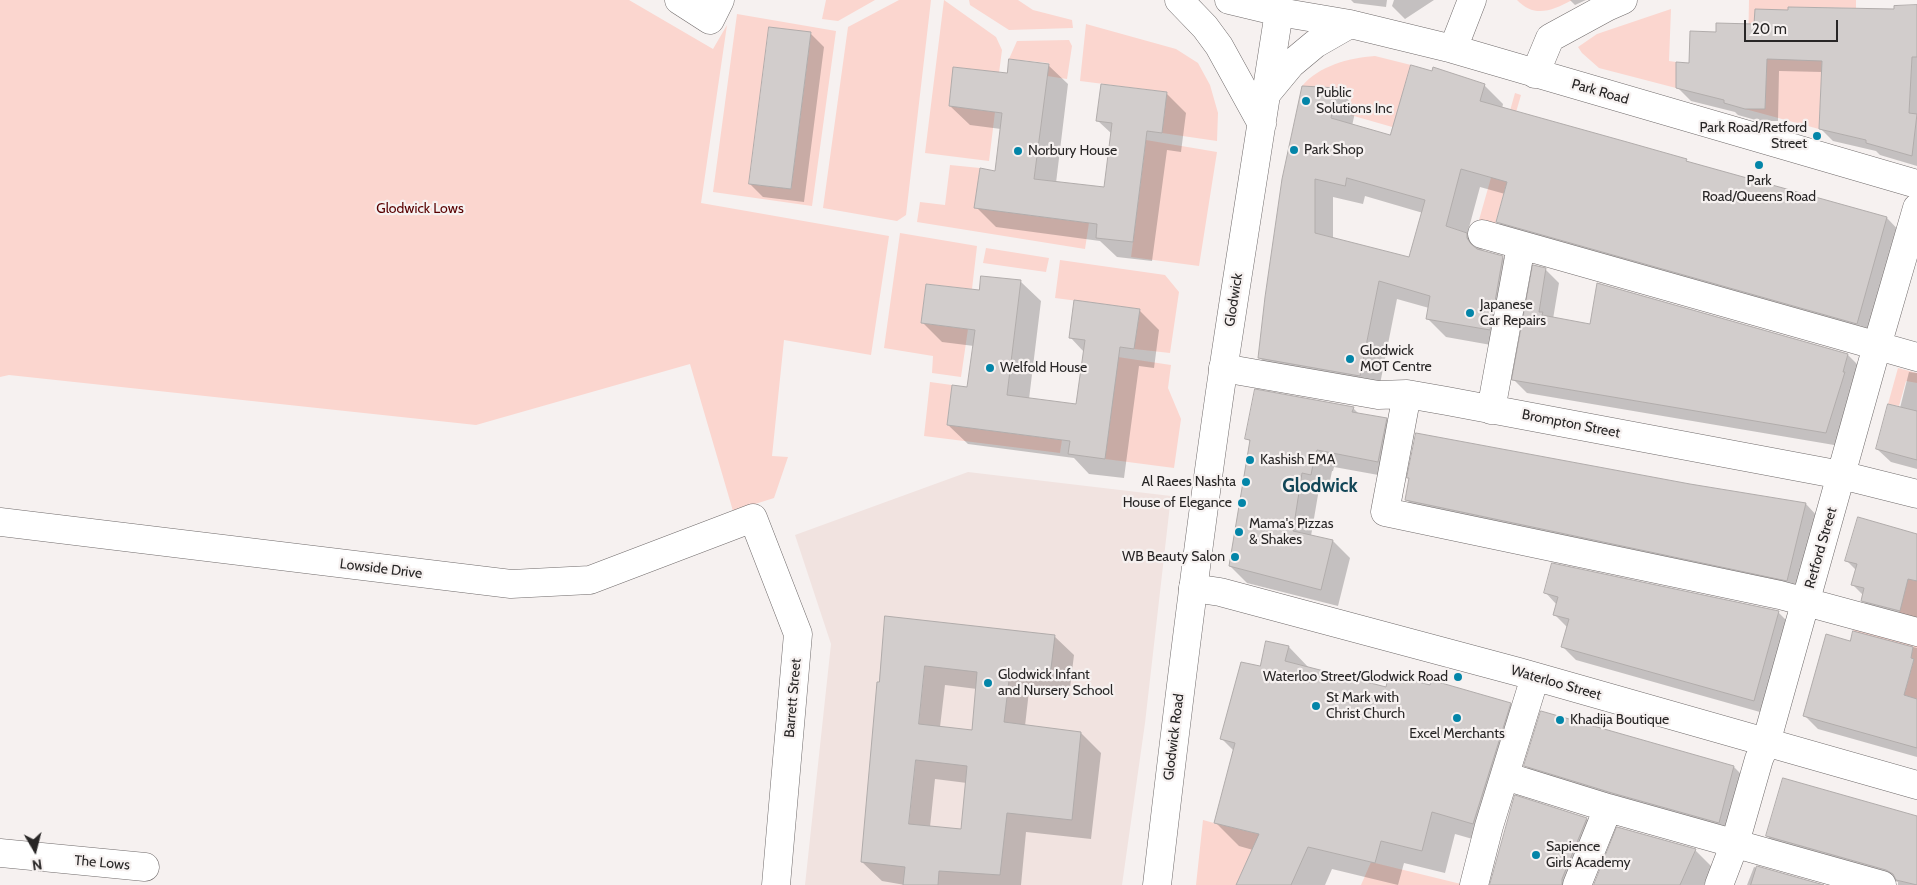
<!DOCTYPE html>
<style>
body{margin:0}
#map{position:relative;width:1917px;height:885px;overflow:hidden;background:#f6f1f0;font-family:Cabin,sans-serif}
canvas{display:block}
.north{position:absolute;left:10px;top:825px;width:50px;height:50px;-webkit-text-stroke:4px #f6f1f0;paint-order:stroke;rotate:172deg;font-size:14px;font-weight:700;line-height:20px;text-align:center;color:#282626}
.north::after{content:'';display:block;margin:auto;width:18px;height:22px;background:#282626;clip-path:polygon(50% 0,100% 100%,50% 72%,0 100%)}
.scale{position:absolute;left:1744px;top:20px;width:94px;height:22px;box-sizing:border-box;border:2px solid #282626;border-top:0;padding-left:6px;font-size:15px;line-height:18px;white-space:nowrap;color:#282626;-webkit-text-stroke:4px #f6f1f0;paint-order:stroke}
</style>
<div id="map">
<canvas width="1917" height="885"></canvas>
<div class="north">N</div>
<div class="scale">20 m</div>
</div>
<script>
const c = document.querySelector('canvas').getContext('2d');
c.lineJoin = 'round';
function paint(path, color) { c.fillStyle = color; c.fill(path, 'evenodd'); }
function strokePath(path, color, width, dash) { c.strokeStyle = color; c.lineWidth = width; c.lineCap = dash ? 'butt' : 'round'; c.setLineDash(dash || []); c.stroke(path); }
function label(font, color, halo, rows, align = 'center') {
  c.font = font + ' Cabin,sans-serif'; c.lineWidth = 4.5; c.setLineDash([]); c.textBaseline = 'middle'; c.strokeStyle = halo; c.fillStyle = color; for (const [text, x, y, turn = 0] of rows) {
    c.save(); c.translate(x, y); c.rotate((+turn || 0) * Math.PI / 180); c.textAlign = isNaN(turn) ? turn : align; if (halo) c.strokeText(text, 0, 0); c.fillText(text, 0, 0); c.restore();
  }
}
paint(new Path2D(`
 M968,472L1171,496L1145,723L1122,885H805L831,644L795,535Z`), '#f1e3e0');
paint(new Path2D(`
 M0,0H629L713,49L727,25L701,203L889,236L871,355L784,340L772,456L788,457L774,498L733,511L690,364L476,425L9,375L0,377Z
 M826,0H875L838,21L822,19Z
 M899,0H931L906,215L897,221L823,208L848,27Z
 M944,0L996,37L1002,50L999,73L954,67L949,106L995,112L989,161L925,153Z
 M969,0H1018L1033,10L1072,20L1073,28L1009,30L970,5Z
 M1517,0H1572C1552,11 1534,18 1517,0Z
 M1749,0H1856V8L1788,7V10L1822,61L1819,129L1745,109H1765L1767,51H1748Z
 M1671,9L1669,61L1676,62V88L1599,68L1582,53L1578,47L1597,34Z
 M737,14L836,31L812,206L713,192ZM769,27L811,33L791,189L749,184Z
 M1086,24L1176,49L1198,63L1210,85L1218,113L1217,141L1162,133L1167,92L1080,81Z
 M1069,40L1072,46L1067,79L1047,76L1049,63L1009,59L1017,41Z
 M1375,56L1411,65L1401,99L1427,137L1347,114L1354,89L1302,86C1319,66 1348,58 1375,56Z
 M1515,93L1521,95L1503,157L1513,160L1495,225L1479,220Z
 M1146,140L1217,152L1199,266L1131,257Z
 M950,165L980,168L975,208L1089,223L1085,249L917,222L920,202L945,205Z
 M900,233L977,246L972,289L926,284L921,323L968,329L961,377L932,373L933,356L884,348Z
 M986,248L1049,258L1046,272L983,263Z
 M1060,260L1165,275L1179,292L1170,353L1134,349L1140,309L1055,298Z
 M1118,357L1171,365L1168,388L1181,419L1174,468L1105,459Z
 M1898,368L1917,373V383L1906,381L1899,406L1888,404Z
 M930,382L952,385L947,425L1062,440L1060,453L924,436Z
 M1908,579L1917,581V622L1898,617Z
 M1855,624L1917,641V699L1904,695L1914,659L1911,658L1913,647L1853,632Z
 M1203,820L1214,823L1307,846L1236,885H1196Z
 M1371,862L1461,884V885H1361Z`), '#fbd6cf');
paint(new Path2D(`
 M1351,0H1387L1386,7L1354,3Z
 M1394,0H1434L1405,19L1392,6Z
 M1570,0H1586L1575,5Z
 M1917,7V166L1880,155L1876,151L1833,141L1820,128L1822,72L1779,71L1778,121H1759L1738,115L1735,112L1691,101L1678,88L1690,64L1717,34L1756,25Z
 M810,33L824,47L804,202L763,197L750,184Z
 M1048,65L1068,84L1056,183L1105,188L1112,134L1098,121L1166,93L1186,113L1181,152L1167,150L1152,261L1117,257L1100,241L996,227L976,207L996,172L1001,129L970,125L950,106L1008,75Z
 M1484,85L1503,104L1502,109L1887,218L1905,237L1875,342L1516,240L1497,221L1505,194L1480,187L1467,235L1485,252L1503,257L1521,276L1508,348L1446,337L1427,318L1429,308L1397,299L1378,394L1278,376L1259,357L1338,89L1356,108L1352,126L1391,137ZM1365,196L1423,213L1410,258L1333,239V197L1363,204Z
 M1545,269L1559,283L1553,319L1591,326L1848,355L1861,368L1840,446L1527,393L1514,380Z
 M982,277L1021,282L1041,301L1029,399L1077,405L1084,352L1070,337L1139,310L1159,330L1154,368L1139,366L1124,478L1089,474L1074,458L968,444L948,425L968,389L974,346L942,342L922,322L980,292Z
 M1909,372L1917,373V469L1891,462L1877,449L1900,408Z
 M1353,408L1359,414L1386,419L1403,436L1395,478L1334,467L1333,471H1332L1328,491L1319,489L1311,536L1333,541L1350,558L1338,606L1247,583L1230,566L1250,442L1247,438Z
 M1690,485L1806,504L1819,518L1800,593L1420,513L1407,500Z
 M1917,535V625L1876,614L1862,600L1864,596L1852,584L1856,570L1846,560Z
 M1545,592L1778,612L1791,625L1767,714L1576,660L1563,647L1568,628L1555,615L1557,605Z
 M887,617L1054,636L1074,655L1069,696L1029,691L1025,726L1081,733L1101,753L1091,839L1026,832L1021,885H905L882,881L862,862ZM945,685L977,689L973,731L940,727ZM935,779L967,783L962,830L930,827Z
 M1854,632L1917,648V757L1818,729L1804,715L1851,643Z
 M1267,642L1289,647L1310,669L1387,689L1510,704L1533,728L1497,846L1455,834L1445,873L1404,863L1398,885L1332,869L1325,885H1238L1253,850L1239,846L1216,823L1234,751L1222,739L1260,668Z
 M1525,765L1734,767L1748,781L1733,836L1540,780Z
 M1917,818V885H1898V882L1781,849L1767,836Z
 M1587,819L1603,836L1583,885H1491Z
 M1695,850L1712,867L1704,885H1595Z
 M1754,867L1820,885H1747Z`), '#0003');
const building = new Path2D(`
 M1917,5V57H1912L1909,113L1917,114L1912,156L1866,143V140L1819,129L1822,61L1767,59L1765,109H1745L1724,103V100L1676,88V62L1689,63L1690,31L1716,32V23L1754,24L1755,9L1788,10V7L1894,9V6Z
 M769,27L811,32L791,189L749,184Z
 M1009,59L1049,64L1034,179L1104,187L1112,123L1096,121L1101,84L1167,92L1162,133L1147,131L1133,242L1096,238L1097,224L974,208L980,168L995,171L1002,113L949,106L953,67L1007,73Z
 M1411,65L1432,71L1433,67L1485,84L1480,101L1627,142L1687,159L1686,161L1887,217L1857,324L1496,222L1507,182L1461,169L1446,226L1467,233V238L1471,244L1477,249L1503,256L1490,330L1426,319L1430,296L1379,281L1360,376L1258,358L1265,297L1282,179L1302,86L1338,88L1331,118L1390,135ZM1347,178L1425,200L1409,257L1315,233V179L1345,186Z
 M1533,265L1546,268L1539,312H1543L1542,315L1590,324L1597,283L1848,354L1843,372H1845L1826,433L1512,380Z
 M981,276L1021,280L1007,395L1076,404L1085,340L1069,338L1074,300L1140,309L1134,349L1120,347L1105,459L1068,454L1070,441L947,425L952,385L967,387L975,330L921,323L926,284L979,290Z
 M1255,389L1354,407L1352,412L1387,418L1378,462L1317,450L1316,455L1315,454L1311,475L1302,473L1293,531L1333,540L1321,590L1229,566L1250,440L1245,439Z
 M1888,404L1917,411V460L1876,449Z
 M1416,433L1690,484L1806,503L1787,581L1405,500L1409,478H1407Z
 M1858,517L1917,534V581L1908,579L1900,611L1861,601L1864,588L1851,585L1857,564L1845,561Z
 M1552,563L1779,611L1754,701L1561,647L1569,619L1553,615L1558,597L1544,593Z
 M885,616L1055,635L1050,677L1010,672L1004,722L1081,732L1072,820L1007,813L1000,875L939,871L938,885H903L905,867L861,862L877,682H879ZM925,666L977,672L972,730L919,724ZM916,760L967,766L961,829L909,824Z
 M1853,631L1913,647L1911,658L1914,659L1904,695L1917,699V748L1803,716L1826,634L1850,641Z
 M1266,641L1289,646L1285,661L1386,687L1389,674L1430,685L1431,680L1511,703L1473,824L1432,812L1422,851L1381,841L1375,863L1308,847L1291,885H1236L1259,834L1214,823L1235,743L1220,739L1241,662L1260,666Z
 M1541,711L1734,766L1719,823L1612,793L1524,766Z
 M1783,778L1917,816V885L1896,880L1893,874L1886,870L1766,836Z
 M1515,795L1587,818L1562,879V885H1490Z
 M1617,827L1696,849L1680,885H1594Z
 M1757,866L1824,885H1751Z`);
paint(building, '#d2cdcc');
strokePath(building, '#b1acab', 1);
const minor = new Path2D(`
 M679,0L710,20L720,0
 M1279,12L1350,24L1453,49L1917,184
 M1453,49L1472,0
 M1535,74L1550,38L1607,7L1623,0
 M1267,93L1291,64L1315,44L1350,24
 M1482,234L1917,357
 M1223,368L1378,395L1407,394L1447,401L1841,475L1917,494
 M1407,394L1385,512L1780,595L1917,632
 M1491,410L1521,246
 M0,522L511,584L590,580L753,518L798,634L776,885
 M1193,588L1220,592L1519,672L1917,785
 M1505,776L1608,808L1882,885
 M0,853L145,867
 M1474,885L1489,826L1535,677
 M1577,885L1608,808
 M1719,885L1735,843L1759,759L1766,743L1877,346L1917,208`);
const major = new Path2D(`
 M1179,0L1205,27L1219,46L1262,124
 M1157,885C1177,713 1198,542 1223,371C1241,251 1261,131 1279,12L1229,0`);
strokePath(minor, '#706b6b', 29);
strokePath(major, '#706b6b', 29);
strokePath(minor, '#fff', 28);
strokePath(major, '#fff', 28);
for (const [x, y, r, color] of [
 [1306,101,5,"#0385a8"],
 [1817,136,5,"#0385a8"],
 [1294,150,5,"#0385a8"],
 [1018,151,5,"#0385a8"],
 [1759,165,5,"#0385a8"],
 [1470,313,5,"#0385a8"],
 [1350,359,5,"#0385a8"],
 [990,368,5,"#0385a8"],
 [1250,460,5,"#0385a8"],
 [1246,482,5,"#0385a8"],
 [1242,503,5,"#0385a8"],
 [1239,532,5,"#0385a8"],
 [1235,557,5,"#0385a8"],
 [1458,677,5,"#0385a8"],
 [988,683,5,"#0385a8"],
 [1316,706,5,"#0385a8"],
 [1457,718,5,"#0385a8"],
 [1560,720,5,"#0385a8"],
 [1536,855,5,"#0385a8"]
]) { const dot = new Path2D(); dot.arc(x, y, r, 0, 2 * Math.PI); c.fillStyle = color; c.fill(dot); strokePath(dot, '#f6f1f0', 2); }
label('14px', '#282626', '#f6f1f0', [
 ["Park Road",1600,92,16],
 ["Glodwick",1234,300,-81],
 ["Brompton Street",1571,424,11],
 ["Retford Street",1821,548,-74],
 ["Lowside Drive",381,569,7],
 ["Waterloo Street",1556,683,16],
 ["Barrett Street",793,698,-85],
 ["Glodwick Road",1174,737,-83],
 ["The Lows",102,863,5]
]);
label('14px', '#282626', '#f6f1f0', [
 ["Public",1316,93],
 ["Solutions Inc",1316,109],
 ["Park Road/Retford",1807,128,"right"],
 ["Street",1807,144,"right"],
 ["Park Shop",1304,150],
 ["Norbury House",1028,151],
 ["Park",1759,181,"center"],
 ["Road/Queens Road",1759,197,"center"],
 ["Japanese",1480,305],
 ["Car Repairs",1480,321],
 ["Glodwick",1360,351],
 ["MOT Centre",1360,367],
 ["Welfold House",1000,368],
 ["Kashish EMA",1260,460],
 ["Al Raees Nashta",1236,482,"right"],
 ["House of Elegance",1232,503,"right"],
 ["Mama's Pizzas",1249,524],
 ["& Shakes",1249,540],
 ["WB Beauty Salon",1225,557,"right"],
 ["Glodwick Infant",998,675],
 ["and Nursery School",998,691],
 ["Waterloo Street/Glodwick Road",1448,677,"right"],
 ["St Mark with",1326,698],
 ["Christ Church",1326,714],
 ["Khadija Boutique",1570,720],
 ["Excel Merchants",1457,734,"center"],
 ["Sapience",1546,847],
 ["Girls Academy",1546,863]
], 'left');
label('14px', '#580000', '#f6f1f0', [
 ["Glodwick Lows",420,209]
]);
label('bold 19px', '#124657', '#f6f1f0', [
 ["Glodwick",1320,486]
]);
</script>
